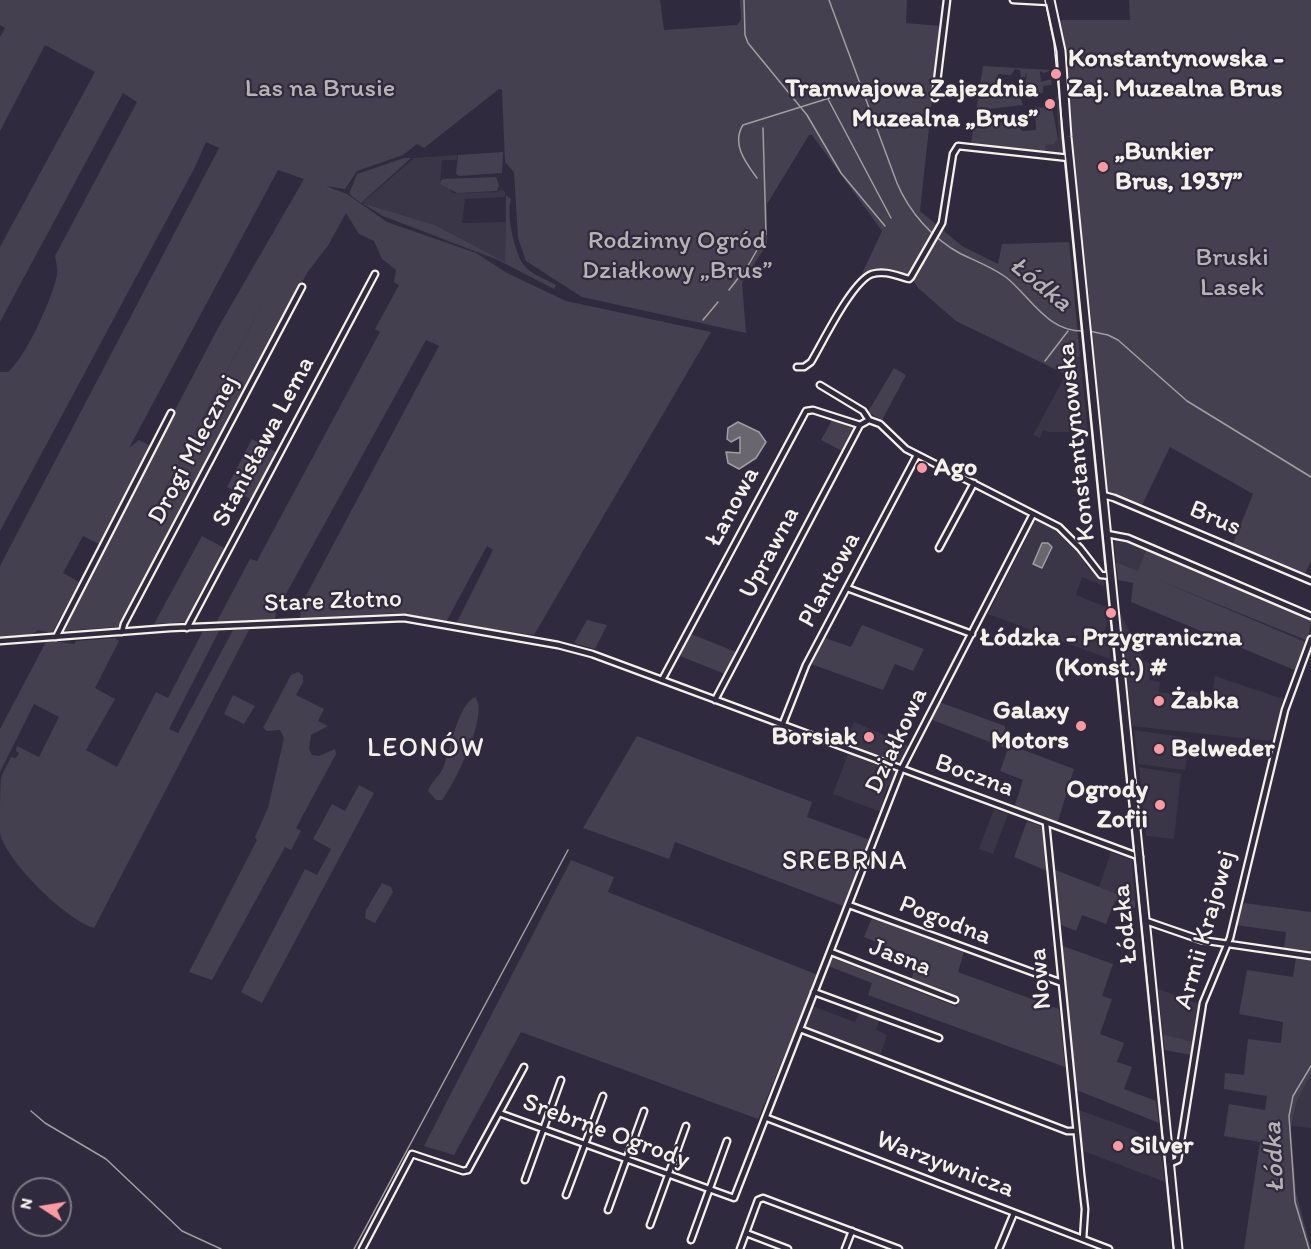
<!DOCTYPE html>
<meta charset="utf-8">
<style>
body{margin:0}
#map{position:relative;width:1311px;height:1249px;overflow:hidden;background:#2f2a3d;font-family:Itim,sans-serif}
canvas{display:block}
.north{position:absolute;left:12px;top:1177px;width:60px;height:60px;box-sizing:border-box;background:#2f2a3d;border:2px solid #7e7a81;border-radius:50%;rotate:282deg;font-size:16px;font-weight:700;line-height:24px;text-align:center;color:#f4f1e8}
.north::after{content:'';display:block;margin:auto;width:21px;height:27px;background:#ff9aa2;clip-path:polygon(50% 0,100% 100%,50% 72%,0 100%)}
</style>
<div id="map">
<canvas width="1311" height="1249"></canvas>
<div class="north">N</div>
</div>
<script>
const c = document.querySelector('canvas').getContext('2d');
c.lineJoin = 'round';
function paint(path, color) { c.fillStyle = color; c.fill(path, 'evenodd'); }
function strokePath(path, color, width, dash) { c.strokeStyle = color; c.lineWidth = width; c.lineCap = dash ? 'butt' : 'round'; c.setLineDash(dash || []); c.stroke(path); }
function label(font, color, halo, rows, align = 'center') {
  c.font = font + ' Itim,sans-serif'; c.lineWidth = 4.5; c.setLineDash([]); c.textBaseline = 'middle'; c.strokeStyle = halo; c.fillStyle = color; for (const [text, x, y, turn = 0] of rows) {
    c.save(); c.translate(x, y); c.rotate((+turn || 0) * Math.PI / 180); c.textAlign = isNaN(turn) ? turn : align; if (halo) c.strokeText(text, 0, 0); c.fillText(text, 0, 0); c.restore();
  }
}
paint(new Path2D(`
 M1060,96L1066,158L1065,162L1060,154L1045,150L1046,145L1055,143L1059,138L1056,97Z
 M457,155V160H442L440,184L448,187L453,193L498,192L501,189L505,192V197L465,199L462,223L505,222V262L435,225L362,203L414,158Z
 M1076,356L1080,359L1088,432H1049L1043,430L1040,438L1033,435Z
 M1036,519L1066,536L1087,559L1085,564L1088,568L1103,580L1104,586L1082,577L1076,595L1106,607L1107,626L1104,632L1109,635L1110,659L988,614Z
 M1117,539L1146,550L1138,571L1116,562L1114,541Z
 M1118,609L1145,662L1151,663L1149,680L1160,682L1159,692L1186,696L1188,691L1212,694L1215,676L1283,699L1274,738L1269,741L1132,726Z
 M854,722L909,746L901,764H896L844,744Z
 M1134,730L1189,738L1185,770L1138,764Z
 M848,754L897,772L892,787L888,785L883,798L886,799L881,812L833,794Z
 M1139,767L1181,774L1174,839L1146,836Z
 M994,809L1008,814L993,854L979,849Z
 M1111,852L1132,860L1135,901L1099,887Z
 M1158,989L1199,1004L1193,1042L1163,1034Z
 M812,1006L855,1022L860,1011L880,1019L876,1030L887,1035L880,1056L807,1029L805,1026Z
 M1311,1074V1128L1292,1126L1297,1101Z
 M1076,1109L1134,1130L1160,1148L1165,1182L1081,1150Z`), '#3b3647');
paint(new Path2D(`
 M0,0H660L664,30L737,25L741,20L740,0H907L906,23L940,26L920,211L962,246L998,264L1002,244L1069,242L1080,357H1074L1065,374L956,321L918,288L913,280L882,269L861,276L882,231L812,135H809L767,204V244L742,283L746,333L582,297L526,261L518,238L514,172L505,162L502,90L499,89L424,148L417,144L403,155L357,171L345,189L326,186L347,194L387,222L476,253L507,273L566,301L711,332L534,635L456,624L493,550L487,546L446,622L402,613L300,618L301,605L439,346L426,340L276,612L275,622L216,623L250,559L257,561L380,332L375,329L399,285L394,282L396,270L382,259L374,241L359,234L346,213L329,244L307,273L118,627L59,631L218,328L304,179L278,170L129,448L139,440L151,446L99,544L83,536L63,573L79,582L52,633L38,630L30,636L0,637V566L219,148L206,142L194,169L0,531V372H8C26,357 52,299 57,275C58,269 56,262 55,256L137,102L123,93L0,322V247L95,72L45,45L0,131V37L5,28L0,25ZM283,264L153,513V512Z
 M1129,0H1311V562L1303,577L1232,546L1253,494L1170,447L1141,507L1105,491L1092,327L1073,153L1066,50L1059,20H1130Z
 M983,66L1051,70L1044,73L1041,71L1040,73L1041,82L1051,79L1052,85L1043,86V93L1037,94V90L1025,88L1027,72L1025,77H1021L1020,70L1015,69L1011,75L998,74L994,94L1020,96L1023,105L989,109L988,114L983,115L984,124L1017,121L1018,124H1026L1020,128L1022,131L1036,130L1035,106L1042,108L1045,103L1047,108L1052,107L1058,139L1054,144L1046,145L1045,153L971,143Z
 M503,152L502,173L459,176L456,174L458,155Z
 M404,158H411L361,203L349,194L357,174Z
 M496,177L499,185L497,191L457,193L440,184L441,180L444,179Z
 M506,195L511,199C506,214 514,250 523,264C530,274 545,279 556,285L554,289L498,260L383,216L362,203L435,225L505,262Z
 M894,368L906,375L882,420L868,412Z
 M832,420L854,427L842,451L821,440Z
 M252,439L276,452L252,500L227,487Z
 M202,536L226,549L197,598L187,622L154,624Z
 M1146,550L1311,619L1308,641L1156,579L1308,643L1297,671L1131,602L1133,583L1118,580L1116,562L1138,571Z
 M587,620L607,625L595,649L574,643Z
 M862,625L924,649L913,671L895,664L883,690L811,664L825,638L851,647Z
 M233,630H249L94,928C66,920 5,860 0,833C0,822 0,788 1,778C3,771 8,764 11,757L16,758L19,753L16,751L17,746L39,757L59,717L34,704L0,772V729L47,640L74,644L76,641L115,638L119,641L95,688L115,699L86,750L117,767L156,692L168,698L203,631H219L169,729L178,733Z
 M691,634L736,652L725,674L680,656Z
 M298,672L303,676V682L296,695L324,709L318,721L328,726L311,735L309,749L312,755L319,756L335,749L336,754L296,828L301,831L291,850L285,847L212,980L189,972L257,840L255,837L268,808L284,738L280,730L267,731L263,728L291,675Z
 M233,695L255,706L244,724L224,714Z
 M475,697C490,712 455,784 442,800H436L428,791C431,782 439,777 443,768C451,749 457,706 475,697Z
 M939,702L1005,726V743L1074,769L1057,824L1014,808L1023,780L1000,771L1008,749L930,719Z
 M637,736L812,802L807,817L870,840L843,906L675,842L669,859L583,828Z
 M359,785L374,793L262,1003L241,992L305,869L317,875L331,849L313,839L332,804L345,811Z
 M1027,821L1043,827L1047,871L1014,857Z
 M571,860L614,877L608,892L818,975L758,1119L521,1032L454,1155L424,1146Z
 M1053,869L1135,901V908L1115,901L1106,924L1082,915L1076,931L1059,924Z
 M382,883L391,887L393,892L375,923L365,918L366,910Z
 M1244,903L1311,912V952L1284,949L1286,932L1235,925Z
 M872,918L964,952L958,972L1059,1009L1065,1067L868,995L872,983L828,966L833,958L957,1007L960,998L911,980L918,959L864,937Z
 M1060,945L1113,964L1102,996L1112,999L1100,1034L1124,1043L1117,1062L1132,1067L1124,1089L1156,1101L1159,1123L1074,1089L1066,983Z
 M1296,958L1311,960V1074L1297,1101L1291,1128L1296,1193L1311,1249H1244L1260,1142L1224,1136L1229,1104L1265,1110L1267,1096L1224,1089L1225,1073L1244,1075L1248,1039L1281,1043L1283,1022L1239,1014L1247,970L1293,977Z
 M1163,1034L1193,1042L1191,1055L1165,1050Z`), '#454050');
const water = new Path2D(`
 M738,422L759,432L766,442L756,458L739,469L728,463L726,452L740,453V437L731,442L727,439L728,428Z
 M1042,543H1048L1052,547L1042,568L1033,564Z`);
paint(water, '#6a6670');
strokePath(water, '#a19ea0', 1.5);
strokePath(new Path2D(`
 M744,0L745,35L748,43L807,115L841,173L885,226
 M829,0L897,183C909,212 933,239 961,254C976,261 994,268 1007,278C1032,299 1048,332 1084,331
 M828,99L891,218
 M757,178C746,163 731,144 743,125L852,91
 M729,290L749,264L766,234L763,128
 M703,320L718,302
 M1089,331L1108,335L1118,340L1187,401L1311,477
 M1045,361L1068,331
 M31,1111L45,1123L106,1159L182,1231L221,1249
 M354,1249L568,850
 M1309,1249L1295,1202L1289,1116L1293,1096L1311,1066`), '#a19ea0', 1.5);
const minor = new Path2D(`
 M1013,0L1050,2
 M935,98L947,0
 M797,367H804L811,362C823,342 852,281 872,274C885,270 897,276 909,279L911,277L942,223L953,154L958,146L1069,158
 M820,385L863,411L869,420L880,424L906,449L1059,527L1080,548L1101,575L1111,576
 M1103,495L1114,498L1311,581
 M1107,534L1128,538L1311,616
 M939,548L974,483
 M847,588L972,634
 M187,628L375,274
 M122,632L124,624L302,287
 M56,637L171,413
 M0,641L170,628L404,618L558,645L592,654L1140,857
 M662,680L806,411L813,410L860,425L869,420
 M715,700L860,425
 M782,726L806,665L917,455
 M1046,823L1081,1174L1085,1209L1083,1239
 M849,905L1062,983
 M1146,921L1201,940L1311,956
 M831,952L955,1000
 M814,992L939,1038
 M800,1029L1067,1131H1076
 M499,1113L734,1198L901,770L1033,514
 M767,1118L1109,1249
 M1171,1163L1178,1160L1203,1003L1230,938L1285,710L1311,639
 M525,1180L561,1080
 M566,1195L603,1096
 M608,1210L644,1111
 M650,1225L686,1126
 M746,1233L788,1249
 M691,1240L727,1141
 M362,1249L412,1154L463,1171L468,1170L524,1067
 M740,1249L758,1200L763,1198L899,1249
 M845,1249L852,1231
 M999,1249L1014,1213`);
const secondary = new Path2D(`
 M1050,0L1061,51L1067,137L1178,1249`);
strokePath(minor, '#f4f1e8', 9);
strokePath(secondary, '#f4f1e8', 11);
strokePath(minor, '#2f2a3d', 4.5);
strokePath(secondary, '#2f2a3d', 7);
strokePath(new Path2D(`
 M1045,0L1054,43L1174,1249`), '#f4f1e8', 1.5);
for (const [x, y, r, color] of [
 [1056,74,6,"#ff9aa2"],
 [1050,104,6,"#ff9aa2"],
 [1103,167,6,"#ff9aa2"],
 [922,468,6,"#ff9aa2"],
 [1111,613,6,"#ff9aa2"],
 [1159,701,6,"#ff9aa2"],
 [1081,726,6,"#ff9aa2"],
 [869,737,6,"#ff9aa2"],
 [1159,749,6,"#ff9aa2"],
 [1160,805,6,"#ff9aa2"],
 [1118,1146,6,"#ff9aa2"]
]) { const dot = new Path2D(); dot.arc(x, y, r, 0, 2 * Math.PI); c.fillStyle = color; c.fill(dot); strokePath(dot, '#2f2a3d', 2); }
label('bold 26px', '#f4f1e8', '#2f2a3d', [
 ["Konstantynowska -",1068,59],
 ["Zaj. Muzealna Brus",1068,89],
 ["Tramwajowa Zajezdnia",1038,89,"right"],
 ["Muzealna „Brus”",1038,119,"right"],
 ["„Bunkier",1115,152],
 ["Brus, 1937”",1115,182],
 ["Ago",934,468],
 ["Łódzka - Przygraniczna",1111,638,"center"],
 ["(Konst.) #",1111,668,"center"],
 ["Żabka",1171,701],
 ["Galaxy",1069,711,"right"],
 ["Motors",1069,741,"right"],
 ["Borsiak",857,737,"right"],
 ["Belweder",1171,749],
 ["Ogrody",1148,790,"right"],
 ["Zofii",1148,820,"right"],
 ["Silver",1130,1146]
], 'left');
label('26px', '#b7b3b3', '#2f2a3d', [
 ["Las na Brusie",320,89],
 ["Rodzinny Ogród",677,241],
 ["Działkowy „Brus”",677,271],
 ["Bruski",1232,258],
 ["Lasek",1232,288]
]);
label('26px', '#f4f1e8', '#2f2a3d', [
 ["Stanisława Lema",264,442,-62],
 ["Konstantynowska",1077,442,-96],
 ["Drogi Mlecznej",194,450,-62],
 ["Łanowa",733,507,-62],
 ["Brus",1215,519,23],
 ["Uprawna",770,553,-62],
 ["Plantowa",830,580,-62],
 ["Stare Złotno",333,602,-2],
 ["Działkowa",897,741,-65],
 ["Boczna",974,776,20],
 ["Pogodna",945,921,21],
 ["Łódzka",1126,924,-96],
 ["Armii Krajowej",1206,930,-74],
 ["Jasna",900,958,21],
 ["Nowa",1041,979,-95],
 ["Srebrne Ogrody",606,1132,20],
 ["Warzywnicza",945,1165,21]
]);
label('italic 27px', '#b6b2b2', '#2f2a3d', [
 ["Łódka",1040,285,39],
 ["Łódka",1275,1157,-93]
]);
c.letterSpacing = '1.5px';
label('27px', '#f4f1e8', '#2f2a3d', [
 ["LEONÓW",426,749],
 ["SREBRNA",845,862]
]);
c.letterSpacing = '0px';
</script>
